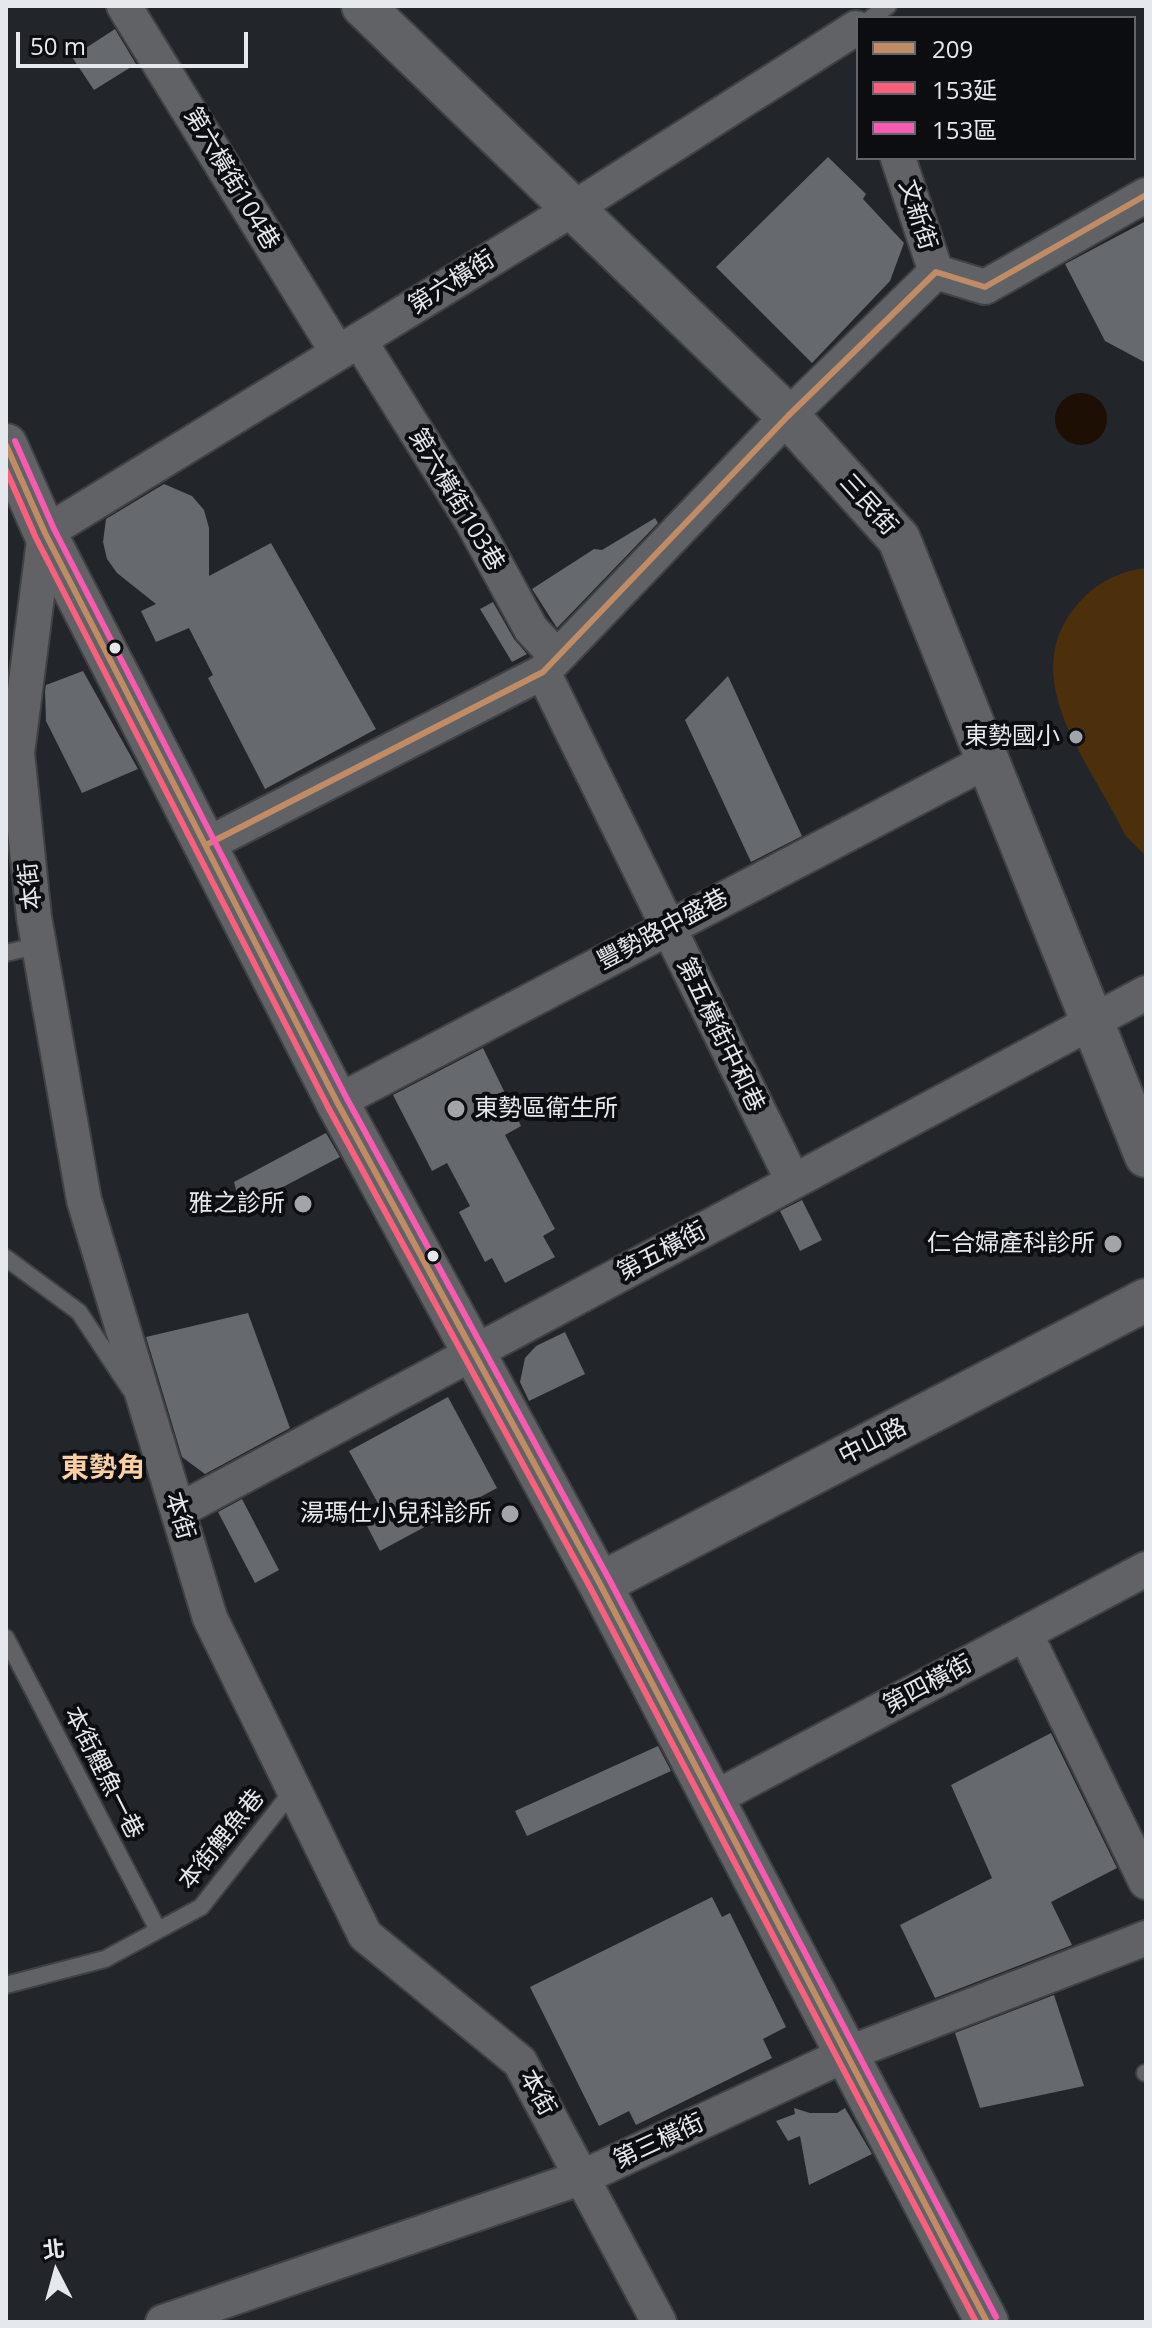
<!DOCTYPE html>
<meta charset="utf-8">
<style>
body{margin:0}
#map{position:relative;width:1152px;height:2328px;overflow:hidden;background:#222529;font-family:"Open Sans","Noto Sans TC",sans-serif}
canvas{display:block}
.frame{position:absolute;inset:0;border:8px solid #e5e9ee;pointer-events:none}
.legend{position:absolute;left:856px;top:16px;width:280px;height:144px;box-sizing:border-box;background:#0b0d11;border:2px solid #626569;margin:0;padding:10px 14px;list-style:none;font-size:24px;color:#e5e9ee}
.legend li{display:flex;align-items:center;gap:16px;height:40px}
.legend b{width:40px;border:2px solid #626569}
.north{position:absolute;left:16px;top:2232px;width:80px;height:80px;-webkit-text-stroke:6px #0b0d11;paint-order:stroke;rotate:354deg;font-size:22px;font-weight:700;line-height:32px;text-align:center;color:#e5e9ee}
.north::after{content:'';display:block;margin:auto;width:28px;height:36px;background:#e5e9ee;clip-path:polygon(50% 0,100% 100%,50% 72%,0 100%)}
.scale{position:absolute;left:16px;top:32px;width:232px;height:36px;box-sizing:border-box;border:4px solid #e5e9ee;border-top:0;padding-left:10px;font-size:24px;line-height:28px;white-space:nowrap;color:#e5e9ee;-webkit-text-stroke:6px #0b0d11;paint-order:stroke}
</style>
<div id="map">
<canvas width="1152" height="2328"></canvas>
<div class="frame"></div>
<ul class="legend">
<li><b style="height:10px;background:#c18c65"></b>209</li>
<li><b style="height:10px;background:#f8607d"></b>153延</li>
<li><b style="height:10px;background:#f75aaf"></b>153區</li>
</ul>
<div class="north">北</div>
<div class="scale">50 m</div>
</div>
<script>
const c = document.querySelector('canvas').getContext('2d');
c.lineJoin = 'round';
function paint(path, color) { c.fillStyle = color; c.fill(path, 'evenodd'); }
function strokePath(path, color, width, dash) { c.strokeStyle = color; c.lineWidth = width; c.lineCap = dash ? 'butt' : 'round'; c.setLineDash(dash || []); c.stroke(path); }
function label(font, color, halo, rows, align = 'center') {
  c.font = font + ' "Open Sans","Noto Sans TC",sans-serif'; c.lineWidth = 8; c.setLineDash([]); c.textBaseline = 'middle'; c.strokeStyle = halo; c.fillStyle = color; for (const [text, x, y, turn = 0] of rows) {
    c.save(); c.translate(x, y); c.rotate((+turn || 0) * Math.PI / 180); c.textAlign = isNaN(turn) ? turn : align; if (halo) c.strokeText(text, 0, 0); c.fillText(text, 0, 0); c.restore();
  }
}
paint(new Path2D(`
 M1146,568V856L1125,835L1117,819C1083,754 1018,674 1077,605C1094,584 1119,571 1146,568Z`), '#4c300c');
paint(new Path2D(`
 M1055 419a26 26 0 1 1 52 0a26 26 0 1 1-52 0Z`), '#1e0f04');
paint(new Path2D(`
 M115,29L136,64L94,90L72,57Z
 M828,157L866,194L863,199L904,243L890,281L812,363L716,267Z
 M1146,221V363L1105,341L1065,264Z
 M164,484L192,496L204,510L209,528V576L271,543L376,729L265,789L208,678L213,675L189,628L156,642L141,611L156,604L117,573L107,559L103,542L106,519Z
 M655,518L658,523L557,628L532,589L594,549L602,550Z
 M493,602L514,639L527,654L512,662L480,609Z
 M83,671L138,769L82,793L46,721L45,691L46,685Z
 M728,676L802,836L751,862L685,720Z
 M483,1048L521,1126L505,1135L555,1229L543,1236L555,1257L505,1283L492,1258L485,1262L459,1212L470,1206L447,1163L432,1171L393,1095Z
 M326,1133L340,1157L241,1209L234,1182Z
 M802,1200L822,1240L800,1251L780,1211Z
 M248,1313L290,1428L205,1474L182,1457L146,1337Z
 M565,1332L585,1374L529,1401L520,1382L525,1358L536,1346Z
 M448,1397L497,1488L380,1551L367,1526L385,1516L349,1451Z
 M242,1499L279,1570L255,1583L218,1512Z
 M1051,1733L1117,1868L1051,1902L1072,1945L935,1998L900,1925L992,1878L951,1785Z
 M658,1746L671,1771L527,1836L515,1811Z
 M712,1897L722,1917L730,1913L786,2027L763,2039L772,2058L636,2125L629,2111L599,2126L530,1987Z
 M1054,1995L1084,2086L980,2108L955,2033Z
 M794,2108L810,2113H837L845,2108L872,2154L809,2185L800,2136L788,2141L776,2121L795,2114Z`), '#66696d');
const service = new Path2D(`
 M871,18L888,6
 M6,953L40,945
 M6,1258L79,1312L130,1389
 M6,1638L158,1930
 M6,1985L105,1959L201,1907L294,1789
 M1145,2073H1146`);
const minor = new Path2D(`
 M124,6L338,353
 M898,158L936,272
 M359,340L472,521L531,629L557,657
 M543,672L793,1181
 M206,845L543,672L788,416L936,272L985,287L1146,195
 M337,1102L989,760
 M178,1511L1146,993
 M1025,1633L1146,1882
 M711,1800L1146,1569
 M163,2322L583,2177L849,2053L1146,1938
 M659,2322L520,2062L365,1935L210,1618L84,1200L34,917L17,753L45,533L571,210L856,28`);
const tertiary = new Path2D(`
 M363,6L788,416L899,539L1146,1156
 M6,445L45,533L337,1102L600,1584L987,2322
 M600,1584L1146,1300`);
strokePath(service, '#3f4245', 20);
strokePath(minor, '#3f4245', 38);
strokePath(tertiary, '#3f4245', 46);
strokePath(service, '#606265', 16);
strokePath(minor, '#606265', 34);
strokePath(tertiary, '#606265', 42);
strokePath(new Path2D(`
 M6,445L45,533L337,1102L600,1584L987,2322
 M206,845L543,672L788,416L936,272L985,287L1146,195`), '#c18c65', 6);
strokePath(new Path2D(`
 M6,470L36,538L328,1107L591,1589L976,2322`), '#f8607d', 6);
strokePath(new Path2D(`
 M15,441L54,529L346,1097L609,1579L996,2317`), '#f75aaf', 6);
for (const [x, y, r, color] of [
 [115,648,7,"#e5e9ee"],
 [1076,737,8,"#a1a4a9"],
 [456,1109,10,"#a1a4a9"],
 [303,1204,10,"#a1a4a9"],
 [1113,1244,10,"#a1a4a9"],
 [433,1256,7,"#e5e9ee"],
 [510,1514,10,"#a1a4a9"]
]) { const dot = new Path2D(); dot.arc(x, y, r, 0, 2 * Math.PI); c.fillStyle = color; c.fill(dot); strokePath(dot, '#0b0d11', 3); }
label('24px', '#e5e9ee', '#0b0d11', [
 ["第六橫街104巷",231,179,59],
 ["文新街",917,215,72],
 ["第六橫街",452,283,-32],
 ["第六橫街103巷",456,500,59],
 ["三民街",868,505,48],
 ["本街",31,886,-96],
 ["豐勢路中盛巷",663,930,-28],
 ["第五橫街中和巷",720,1035,64],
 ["第五橫街",662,1252,-28],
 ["中山路",873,1442,-27],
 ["本街",179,1516,73],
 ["第四橫街",928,1685,-28],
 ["本街鯉魚一巷",103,1773,63],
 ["本街鯉魚巷",222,1840,-51],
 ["本街",537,2093,61],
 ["第三橫街",659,2142,-25]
]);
label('24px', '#e5e9ee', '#0b0d11', [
 ["東勢國小",1060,737],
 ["東勢區衛生所",474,1109,"left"],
 ["雅之診所",285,1204],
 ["仁合婦產科診所",1095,1244],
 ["湯瑪仕小兒科診所",492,1514]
], 'right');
label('bold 28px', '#fed0a1', '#0b0d11', [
 ["東勢角",103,1469]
]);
</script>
